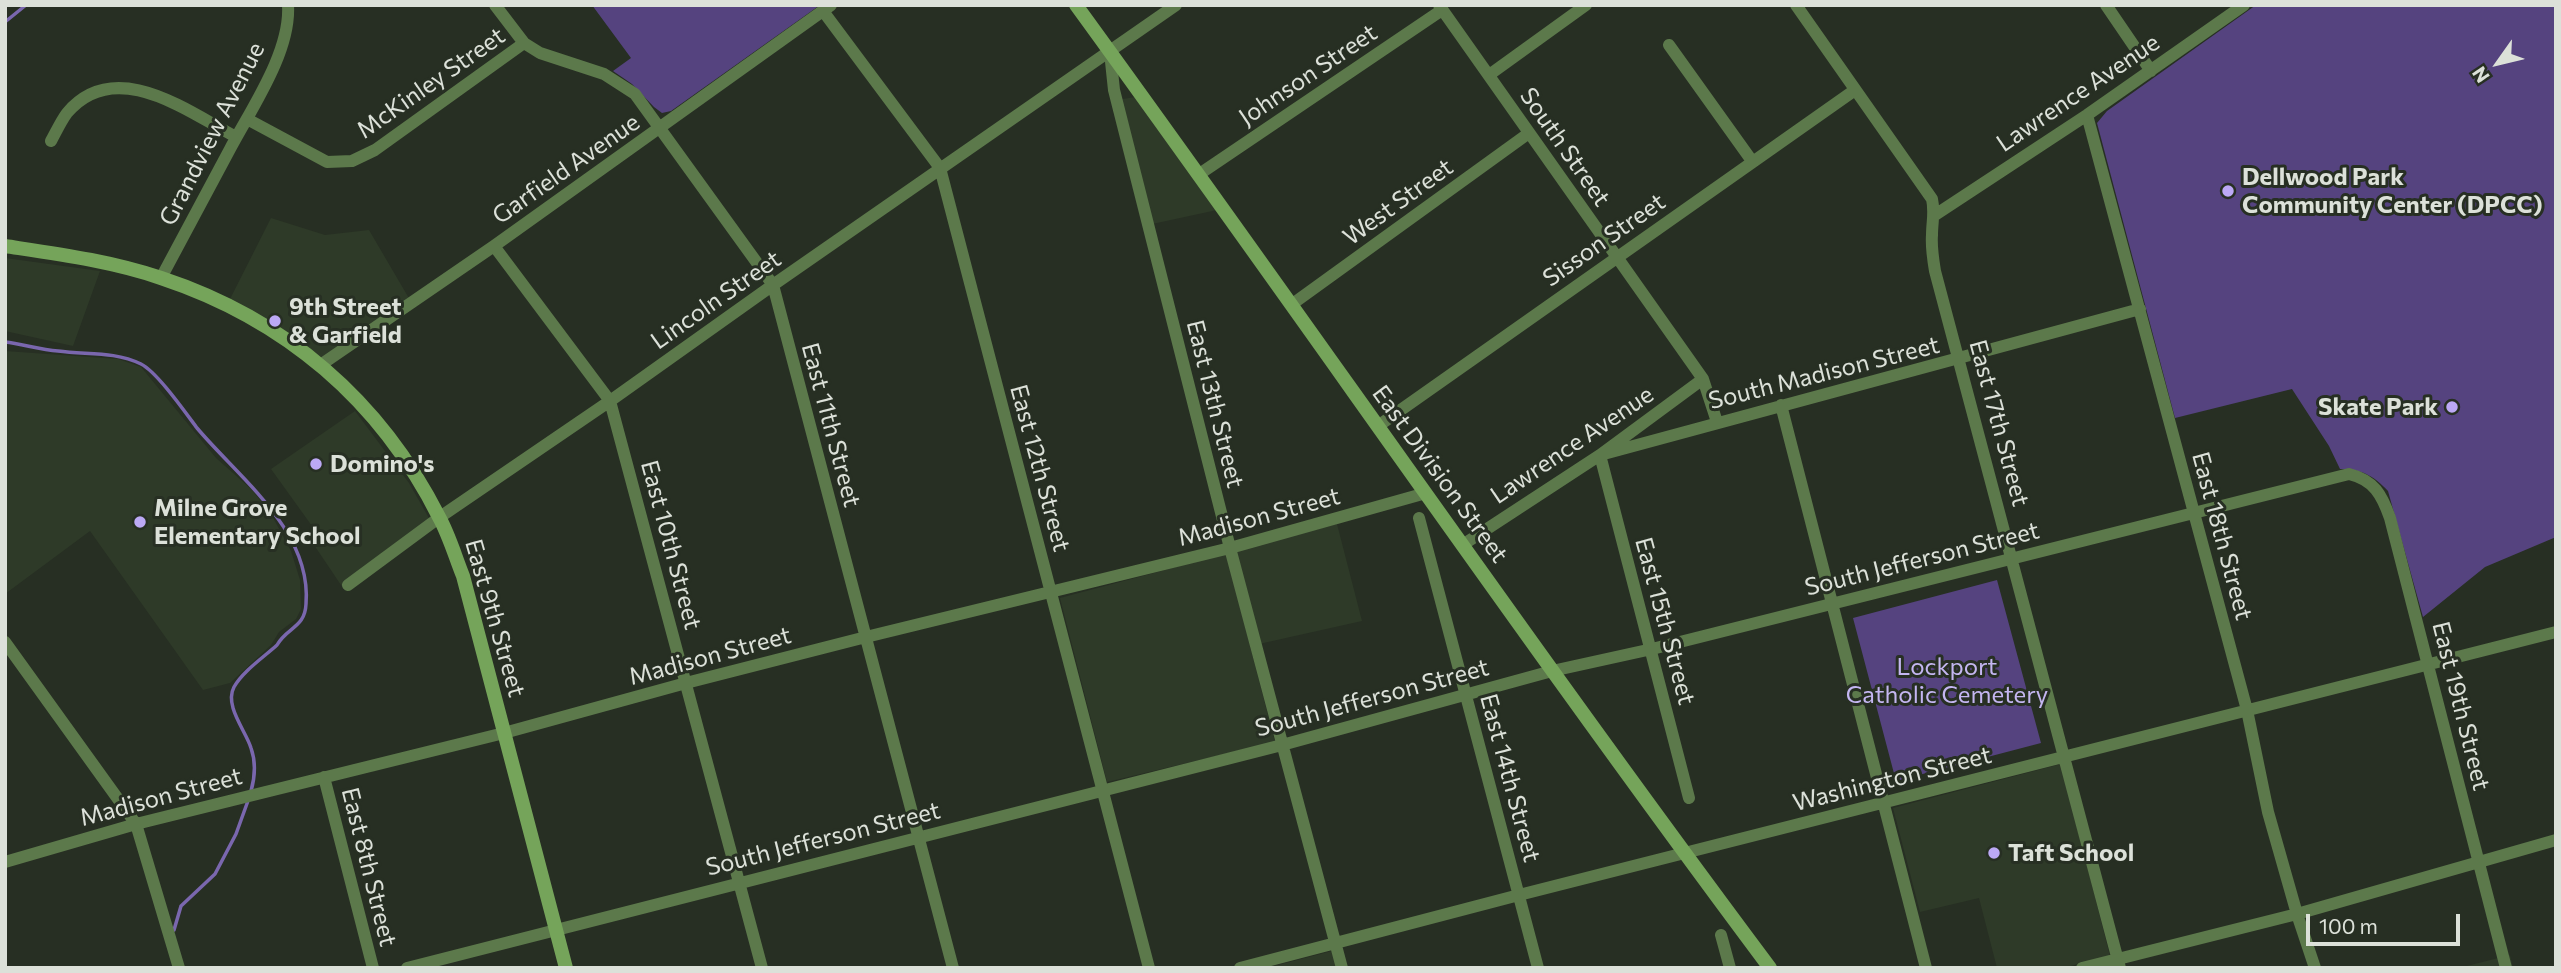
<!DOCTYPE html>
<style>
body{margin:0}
#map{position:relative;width:2561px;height:973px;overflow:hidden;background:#272f23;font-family:Commissioner,sans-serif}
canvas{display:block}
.frame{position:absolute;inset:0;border:7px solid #dce1d9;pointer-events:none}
.north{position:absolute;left:2463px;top:28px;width:70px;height:70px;-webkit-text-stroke:5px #272f23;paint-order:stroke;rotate:236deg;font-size:19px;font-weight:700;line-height:28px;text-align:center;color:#dce1d9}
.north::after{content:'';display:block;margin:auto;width:24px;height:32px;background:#dce1d9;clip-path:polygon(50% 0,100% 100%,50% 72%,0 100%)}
.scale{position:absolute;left:2306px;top:914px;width:154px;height:32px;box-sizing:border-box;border:4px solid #dce1d9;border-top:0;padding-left:9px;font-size:21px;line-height:24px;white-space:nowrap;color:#dce1d9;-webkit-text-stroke:5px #272f23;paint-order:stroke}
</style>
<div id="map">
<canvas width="2561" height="973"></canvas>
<div class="frame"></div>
<div class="north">N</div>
<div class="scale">100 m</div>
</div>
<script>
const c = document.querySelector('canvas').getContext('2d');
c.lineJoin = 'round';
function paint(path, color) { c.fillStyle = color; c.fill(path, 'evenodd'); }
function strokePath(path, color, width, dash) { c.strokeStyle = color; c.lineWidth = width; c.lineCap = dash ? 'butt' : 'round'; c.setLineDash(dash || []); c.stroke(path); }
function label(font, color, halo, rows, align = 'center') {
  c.font = font + ' Commissioner,sans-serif'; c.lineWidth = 6; c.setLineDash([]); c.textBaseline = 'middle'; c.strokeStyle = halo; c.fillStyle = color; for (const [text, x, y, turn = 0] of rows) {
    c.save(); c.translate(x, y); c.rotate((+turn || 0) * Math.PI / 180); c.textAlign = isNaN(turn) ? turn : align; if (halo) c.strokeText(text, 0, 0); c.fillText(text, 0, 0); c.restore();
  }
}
paint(new Path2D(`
 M1135,97L1217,210L1143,226L1111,101Z
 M271,218L325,235L369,230L410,300L320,360L229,301Z
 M5,258L100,271L73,346L5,331Z
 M5,351L118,359L141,367L216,458L251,489L270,512L291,551L300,580L301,609L296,619L279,632L271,645L230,683L203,690L90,531L5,594Z
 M355,411L409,483L434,527L345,591L310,539L317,533L271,469Z
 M1337,524L1362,621L1250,646L1275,742L1107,782L1060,598Z
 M2061,764L2110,956L2063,968H1997L1979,898L1920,912L1893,808Z
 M1332,951L1337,968H1266Z
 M2510,955L2513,968H2459Z`), '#2e3a28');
paint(new Path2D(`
 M592,5H820L671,111L662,113L654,107L632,84L613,71L631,58Z
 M2256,5H2556V537L2485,567L2423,617L2388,491C2373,475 2361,469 2340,469L2329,446L2292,389L2175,418L2097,123L2107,111Z
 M1997,580L2041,743L1896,781L1853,618Z`), '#55437f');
strokePath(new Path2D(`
 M5,22L26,5
 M5,342C23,344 40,350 58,351C87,355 114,351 141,364C157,372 185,412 197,428C239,478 312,531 306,604C305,628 287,627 277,645C264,657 243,671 234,687C224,706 246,731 251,748C256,762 255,777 251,791
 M174,930L181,906L215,874L236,834L249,798`), '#7a67ae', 3.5);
strokePath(new Path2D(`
 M495,5L524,43L540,53L604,74L635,94L773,285L953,968
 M1439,5L1703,379L1717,422
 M1796,5L1932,199C1935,212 1932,222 1932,235C1931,247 1933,259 1935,271L2120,968
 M2106,5L2151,71
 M823,11L940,168L1149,968
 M1669,45L1752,161
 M1110,52L1114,90L1230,548L1342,968
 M1489,75L1586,5
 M2087,115L2247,710L2268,812L2297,914L2315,968
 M247,119L327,162L352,161L375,150L524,43
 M51,141C56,132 61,121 67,113C115,56 187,111 236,137
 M1198,175L1442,10
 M1935,215L2087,115L2244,5
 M494,246L610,401L762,968
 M161,278C184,235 207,192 230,149C251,109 291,52 288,5
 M1291,305L1529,133
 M322,364L494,246L831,5
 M1781,405L1926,968
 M1378,426L1855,90
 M1419,518L1538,968
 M1464,544L1600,455L1703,379
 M348,585L440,517L610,401L773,285L1176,5
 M5,642L136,824L179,968
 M324,777L373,968
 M1689,798L1600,455L2140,309
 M5,862L136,824L504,733L686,683L866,637L1230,548L1426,493
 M1721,935L1730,968
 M407,968L1282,745L1552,671L1652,649L2349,474C2374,480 2382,495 2390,518L2506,968
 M1240,968L1519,895L2556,632
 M2082,968L2297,914L2556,840`), '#5c794b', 12);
strokePath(new Path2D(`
 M1076,5C1309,325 1533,651 1770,968
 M5,246C58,254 111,261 161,278C285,319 380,400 439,517C449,535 455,556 463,576L566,968`), '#75a45a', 14);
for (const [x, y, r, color] of [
 [2228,191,7,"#bca9f5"],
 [275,321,7,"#bca9f5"],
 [2452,407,7,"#bca9f5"],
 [316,464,7,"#bca9f5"],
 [140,522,7,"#bca9f5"],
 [1994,853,7,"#bca9f5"]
]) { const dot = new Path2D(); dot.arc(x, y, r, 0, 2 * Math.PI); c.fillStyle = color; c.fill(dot); strokePath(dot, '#272f23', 2.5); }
label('24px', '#dce1d9', '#272f23', [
 ["Johnson Street",1308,75,-34],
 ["McKinley Street",431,83,-35],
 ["Lawrence Avenue",2078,93,-34],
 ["Grandview Avenue",212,134,-63],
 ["South Street",1565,147,55],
 ["Garfield Avenue",566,169,-35],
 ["West Street",1398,202,-36],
 ["Sisson Street",1604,240,-35],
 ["Lincoln Street",716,300,-35],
 ["South Madison Street",1824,373,-14],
 ["East 13th Street",1215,404,76],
 ["East 17th Street",1999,423,75],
 ["East 11th Street",831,425,75],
 ["Lawrence Avenue",1572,445,-34],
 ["East 12th Street",1040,468,75],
 ["East Division Street",1440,474,54],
 ["Madison Street",1259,517,-15],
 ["East 18th Street",2222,536,75],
 ["East 10th Street",671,545,75],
 ["South Jefferson Street",1922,559,-14],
 ["East 9th Street",495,618,74],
 ["East 15th Street",1665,621,75],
 ["Madison Street",710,656,-15],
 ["South Jefferson Street",1372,698,-15],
 ["East 19th Street",2461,706,76],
 ["East 14th Street",1510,778,75],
 ["Washington Street",1892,779,-14],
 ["Madison Street",161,797,-15],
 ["South Jefferson Street",823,839,-14],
 ["East 8th Street",369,867,76]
]);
label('bold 24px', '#dce1d9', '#272f23', [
 ["Dellwood Park",2242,177],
 ["Community Center (DPCC)",2242,205],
 ["9th Street",289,307],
 ["& Garfield",289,335],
 ["Skate Park",2438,407,"right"],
 ["Domino's",330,464],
 ["Milne Grove",154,508],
 ["Elementary School",154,536],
 ["Taft School",2008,853]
], 'left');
label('24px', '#c4b6f1', '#272f23', [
 ["Lockport",1947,667],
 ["Catholic Cemetery",1947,695]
]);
</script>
